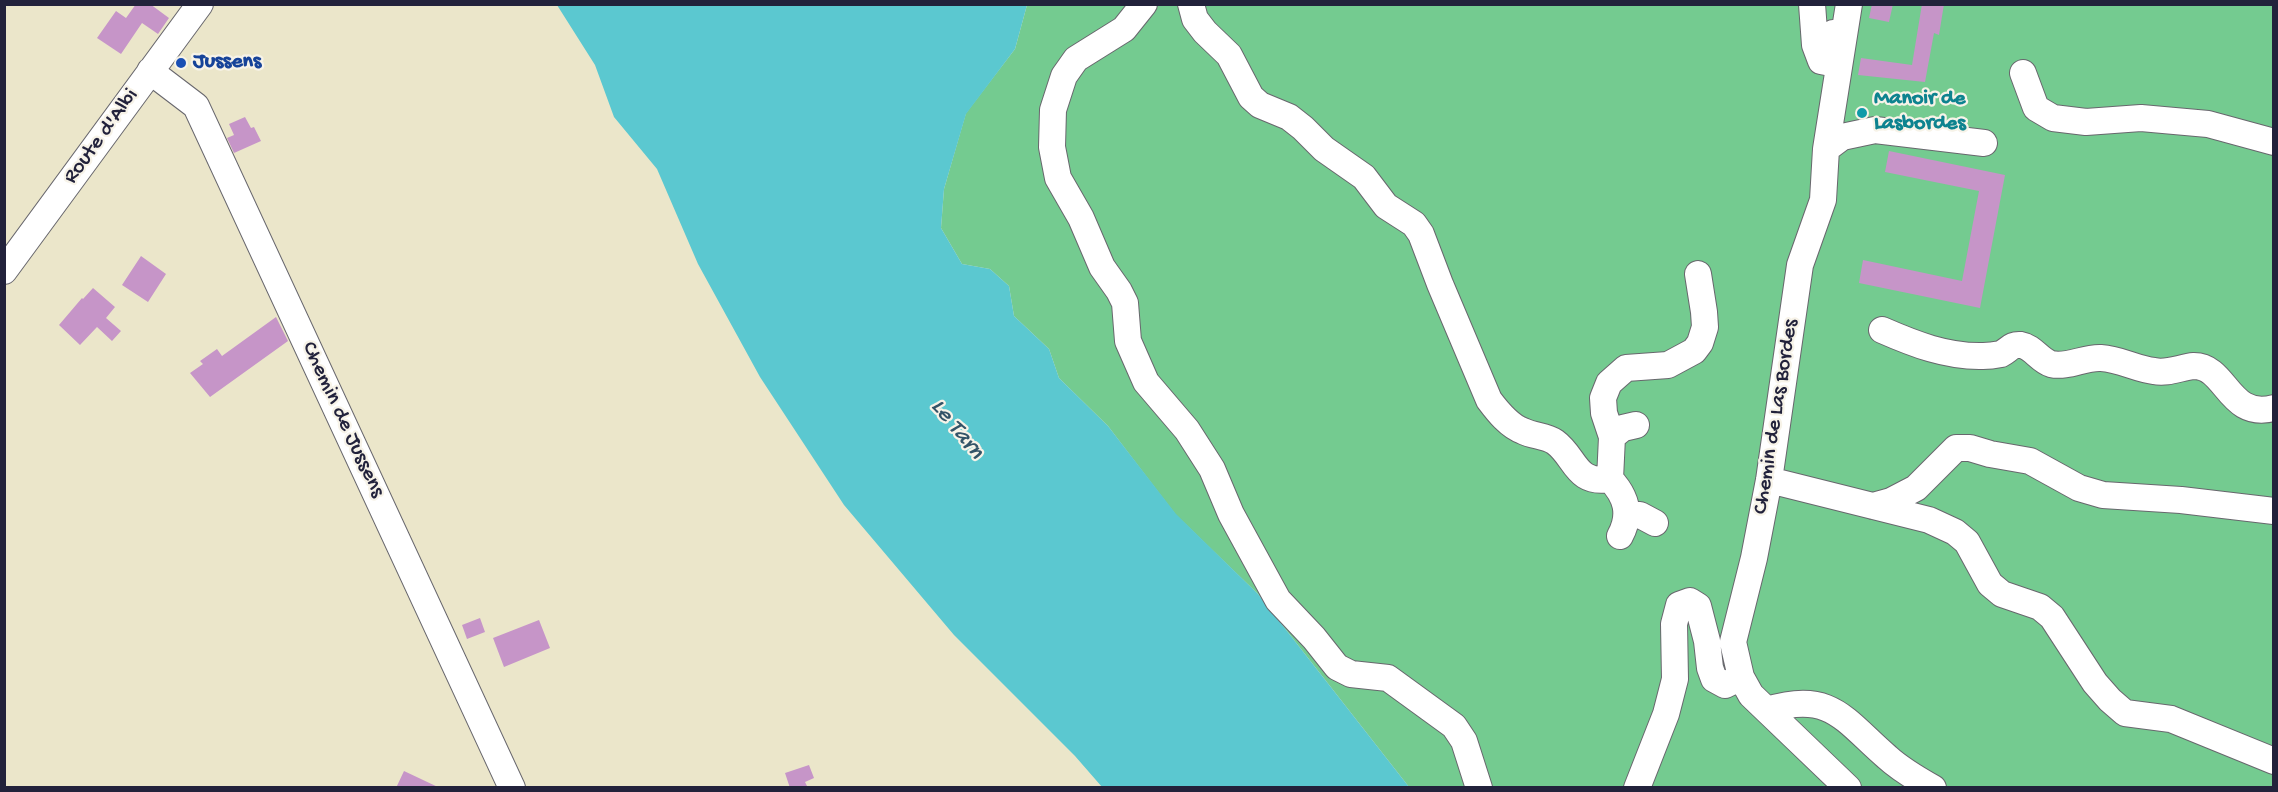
<!DOCTYPE html>
<style>
body{margin:0}
#map{position:relative;width:2278px;height:792px;overflow:hidden;background:#ebe6ca;font-family:"Gochi Hand",sans-serif}
canvas{display:block}
.frame{position:absolute;inset:0;border:6px solid #22223b;pointer-events:none}
</style>
<div id="map">
<canvas width="2278" height="792"></canvas>
<div class="frame"></div>
</div>
<script>
const c = document.querySelector('canvas').getContext('2d');
c.lineJoin = 'round';
function paint(path, color) { c.fillStyle = color; c.fill(path, 'evenodd'); }
function strokePath(path, color, width, dash) { c.strokeStyle = color; c.lineWidth = width; c.lineCap = dash ? 'butt' : 'round'; c.setLineDash(dash || []); c.stroke(path); }
function label(font, color, halo, rows, align = 'center') {
  c.font = font + ' "Gochi Hand",sans-serif'; c.lineWidth = 4.5; c.setLineDash([]); c.textBaseline = 'middle'; c.strokeStyle = halo; c.fillStyle = color; for (const [text, x, y, turn = 0] of rows) {
    c.save(); c.translate(x, y); c.rotate((+turn || 0) * Math.PI / 180); c.textAlign = isNaN(turn) ? turn : align; if (halo) c.strokeText(text, 0, 0); c.fillText(text, 0, 0); c.restore();
  }
}
paint(new Path2D(`
 M1027,5H2273V787H1409L1258,594L1175,514L1108,426L1059,378L1049,349L1014,316L1009,286L990,269L962,264L941,228L944,189L966,113L1015,49Z`), '#74cb90');
paint(new Path2D(`
 M557,5H1027L1015,49L966,114L944,189L941,228L962,264L990,269L1009,286L1014,316L1049,349L1059,378L1108,426L1176,514L1258,594L1409,787H1102L1075,756L954,635L844,505L760,377L698,264L657,169L614,117L595,65Z`), '#5bc8d0');
paint(new Path2D(`
 M136,4H150L169,18L158,34L142,23L121,54L97,38L116,11L126,18Z
 M1872,4H1893L1889,22L1869,18Z
 M1922,4H1944L1939,35L1934,33L1925,82L1858,75L1861,58L1912,65Z
 M245,117L251,128L254,127L261,141L234,153L227,138L234,135L229,124Z
 M1889,151L2005,175L1980,308L1859,283L1863,260L1962,281L1979,191L1885,172Z
 M141,256L166,274L148,302L122,285Z
 M93,288L115,307L106,318L121,331L112,341L97,327L80,345L59,325L82,298L83,299Z
 M276,317L288,341L210,397L190,373L203,364L200,361L217,349L222,356Z
 M480,618L485,632L467,639L462,625Z
 M539,620L550,648L504,667L493,638Z
 M809,765L814,778L805,782L808,788H790L785,773Z
 M404,771L440,788H396Z`), '#c695c8');
const minor = new Path2D(`
 M1144,4L1124,29L1076,59L1064,76L1053,110L1052,147L1058,178L1081,218L1102,267L1119,291L1125,303L1128,341L1146,382L1187,430L1212,469L1231,514L1278,600L1314,638L1337,667L1351,674L1388,678L1454,726L1464,741L1479,788
 M1191,4L1195,19L1205,32L1229,55L1251,97L1260,105L1289,117L1303,128L1324,149L1364,177L1386,206L1414,224L1421,234L1440,284L1489,400C1498,412 1509,426 1523,431C1533,436 1546,436 1555,442C1576,457 1575,485 1610,479C1626,496 1632,514 1620,536
 M1812,4L1815,45L1821,61L1826,62L1833,33
 M150,71L196,106L512,788
 M2023,73L2036,108L2053,118L2086,122L2141,118L2208,124L2274,142
 M1826,149L1842,137L1875,130L1984,143
 M4,271L200,4
 M1882,330C1914,344 1947,357 1983,356C1988,356 1996,355 2001,354C2009,350 2011,344 2021,345C2033,347 2039,360 2051,364C2068,368 2084,357 2101,358C2120,359 2136,369 2154,371C2168,374 2181,367 2194,366C2227,366 2228,420 2274,408
 M1612,437L1623,428L1636,425
 M1610,479L1612,437L1604,413L1603,398L1609,383L1626,368L1668,365L1694,351L1700,343L1705,327L1704,312L1698,274
 M1769,480L1929,520L1955,532L1967,542L1990,584L2002,594L2040,607L2052,617L2095,683L2110,700L2125,713L2171,719L2274,761
 M1873,506L1891,501L1916,488L1956,448H1970L1990,454L2030,461L2079,488L2103,495L2181,500L2274,511
 M1627,516L1640,515L1655,523
 M1768,710C1831,690 1845,721 1887,757C1900,769 1917,779 1933,788
 M1637,788L1666,714L1675,679L1674,624L1679,605L1690,601L1698,606L1707,641L1710,668L1714,679L1725,685L1741,677
 M1848,788L1751,695L1741,677L1733,642L1754,558L1769,480L1800,265L1823,200L1826,149L1849,4`);
strokePath(minor, '#68676d', 28);
strokePath(minor, '#fff', 26);
for (const [x, y, r, color] of [
 [181,63,6,"#1a4fb4"],
 [1862,113,6,"#0f9aa8"]
]) { const dot = new Path2D(); dot.arc(x, y, r, 0, 2 * Math.PI); c.fillStyle = color; c.fill(dot); strokePath(dot, '#f7f3e8', 2); }
label('bold 22px', '#164399', '#f7f3e8', [
 ["Jussens",193,63]
], 'left');
label('bold 22px', '#0d838f', '#f7f3e8', [
 ["Manoir de",1874,100],
 ["Lasbordes",1874,125]
], 'left');
label('22px', '#22223b', '#f7f3e8', [
 ["Route d'Albi",102,137,-54],
 ["Chemin de Las Bordes",1777,417,-81],
 ["Chemin de Jussens",342,420,65]
]);
label('italic 24px', '#335468', '#f7f3e8', [
 ["Le Tarn",956,430,51]
]);
</script>
